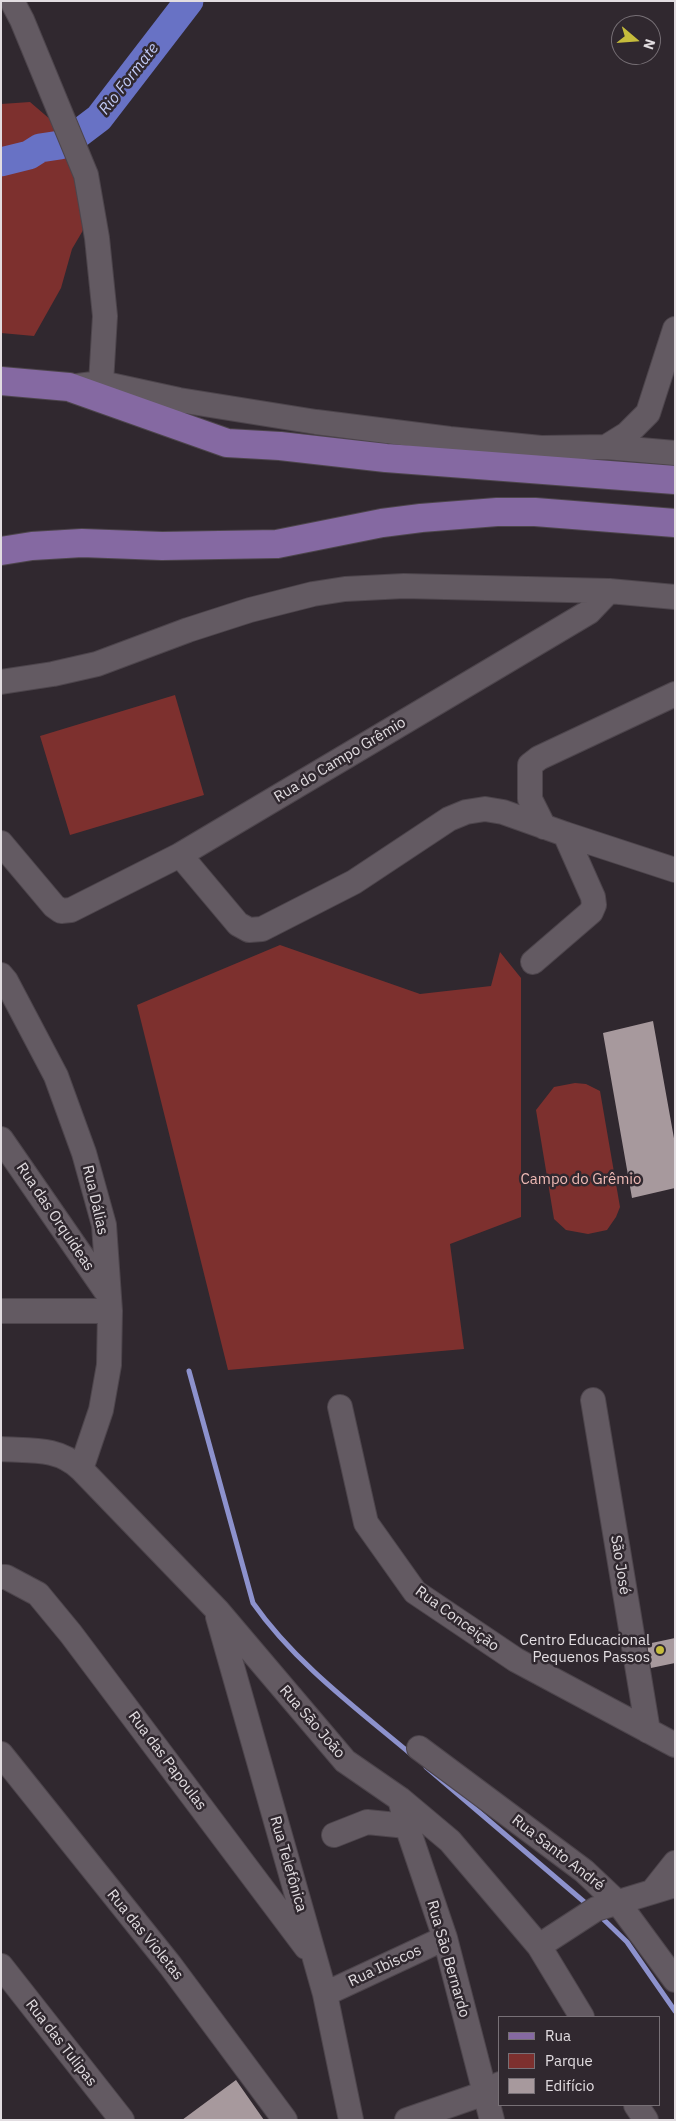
<!DOCTYPE html>
<meta charset="utf-8">
<style>
body{margin:0}
#map{position:relative;width:676px;height:2121px;overflow:hidden;background:#30282f;font-family:"IBM Plex Sans",sans-serif}
canvas{display:block}
.frame{position:absolute;inset:0;border:2px solid #e2dde1;pointer-events:none}
.legend{position:absolute;left:498px;top:2016px;width:162px;height:90px;box-sizing:border-box;background:#30282f;border:1px solid #777076;margin:0;padding:6px 9px;list-style:none;font-size:15px;color:#e2dde1}
.legend li{display:flex;align-items:center;gap:10px;height:25px}
.legend b{width:25px;border:1px solid #777076}
.north{position:absolute;left:611px;top:15px;width:50px;height:50px;box-sizing:border-box;background:#30282f;border:1px solid #777076;border-radius:50%;rotate:108deg;font-size:14px;font-weight:700;line-height:20px;text-align:center;color:#e2dde1}
.north::after{content:'';display:block;margin:auto;width:18px;height:22px;background:#c6bc3c;clip-path:polygon(50% 0,100% 100%,50% 72%,0 100%)}
</style>
<div id="map">
<canvas width="676" height="2121"></canvas>
<div class="frame"></div>
<ul class="legend">
<li><b style="height:6px;background:#8569a2"></b>Rua</li>
<li><b style="height:14px;background:#7d302e"></b>Parque</li>
<li><b style="height:14px;background:#a7999d"></b>Edifício</li>
</ul>
<div class="north">N</div>
</div>
<script>
const c = document.querySelector('canvas').getContext('2d');
c.lineJoin = 'round';
function paint(path, color) { c.fillStyle = color; c.fill(path, 'evenodd'); }
function strokePath(path, color, width, dash) { c.strokeStyle = color; c.lineWidth = width; c.lineCap = dash ? 'butt' : 'round'; c.setLineDash(dash || []); c.stroke(path); }
function label(font, color, halo, rows, align = 'center') {
  c.font = font + ' "IBM Plex Sans",sans-serif'; c.lineWidth = 5; c.setLineDash([]); c.textBaseline = 'middle'; c.strokeStyle = halo; c.fillStyle = color; for (const [text, x, y, turn = 0] of rows) {
    c.save(); c.translate(x, y); c.rotate((+turn || 0) * Math.PI / 180); c.textAlign = isNaN(turn) ? turn : align; if (halo) c.strokeText(text, 0, 0); c.fillText(text, 0, 0); c.restore();
  }
}
paint(new Path2D(`
 M30,102L58,126L80,181L86,221L82,232L72,249L61,288L34,336L1,333V104Z
 M175,695L204,795L70,835L40,736Z
 M280,945L420,994L491,986L500,952L521,978V1217L450,1244L464,1349L228,1370L137,1005Z
 M575,1083L586,1084L600,1091L620,1207L616,1217L607,1230L588,1234L566,1230L554,1219L536,1110L554,1087Z`), '#7d302e');
strokePath(new Path2D(`
 M189,1371L253,1603C295,1663 356,1708 412,1755
 M426,1767L589,1906
 M599,1915L627,1942L675,2011`), '#8d92cd', 5);
strokePath(new Path2D(`
 M1,162L29,155L40,148L60,145L70,140L99,118L189,1`), '#6872c5', 29);
paint(new Path2D(`
 M653,1021L675,1144V1188L632,1198L603,1033Z
 M675,1638V1663L651,1668L647,1644Z
 M236,2080L264,2120H182Z`), '#a7999d');
const minor = new Path2D(`
 M12,1L22,20L86,175L97,238L105,316L101,383
 M70,387L101,383L179,400L316,422L450,439L541,448L606,447L675,453
 M606,447L627,434L648,413L675,329
 M1,682L53,674L97,664L188,630L250,610L313,594L345,589L404,586L609,591L675,597
 M544,827L530,799V765L539,758L675,694
 M1,843L54,906L61,911L71,910L180,855L589,612L609,591
 M180,855L238,924L249,930L262,929L354,882L449,819L466,812L485,809L503,812L565,834L675,870
 M533,962L591,912L594,905L593,897L565,834
 M1,975L6,981L56,1076L84,1153L104,1225L110,1311L109,1365L101,1410L81,1469
 M1,1139L108,1294
 M1,1311H110
 M593,1400L648,1731
 M340,1407L366,1523L415,1592L516,1660L675,1745
 M1,1449C31,1451 58,1447 81,1469L217,1610L345,1761L400,1799L450,1841L539,1946L582,2017
 M1,1577H6L38,1594L71,1634L306,1947
 M218,1617L325,1994L351,2120
 M419,1748L584,1871L619,1904L675,1980
 M1,1754L170,1965L285,2120
 M400,1799L407,1826L445,1938L492,2120
 M334,1835L367,1822L407,1826
 M652,1892L675,1863
 M539,1946L596,1909L675,1885
 M1,1966L122,2120
 M325,1994L445,1938
 M636,2105L646,2120
 M407,2120L485,2093L500,2084`);
const major = new Path2D(`
 M1,381L69,387L227,443L280,446L386,458L675,480
 M1,551L32,546L82,543L162,546L277,544L382,523L421,518L497,512H535L675,523`);
strokePath(minor, '#4d454c', 26);
strokePath(major, '#4d454c', 30);
strokePath(minor, '#635a62', 24);
strokePath(major, '#8569a2', 28);
for (const [x, y, r, color] of [
 [660,1650,5,"#c6bc3c"]
]) { const dot = new Path2D(); dot.arc(x, y, r, 0, 2 * Math.PI); c.fillStyle = color; c.fill(dot); strokePath(dot, '#30282f', 2); }
label('15px', '#e2dde1', '#30282f', [
 ["Rua do Campo Grêmio",340,760,-31],
 ["Rua Dálias",95,1200,77],
 ["Rua das Orquídeas",55,1217,56],
 ["São José",620,1565,81],
 ["Rua Conceição",457,1619,36],
 ["Rua São João",312,1722,49],
 ["Rua das Papoulas",167,1761,53],
 ["Rua Santo André",558,1853,38],
 ["Rua Telefônica",288,1864,74],
 ["Rua das Violetas",145,1935,51],
 ["Rua São Bernardo",448,1959,74],
 ["Rua Ibiscos",385,1966,-25],
 ["Rua das Tulipas",61,2043,52]
]);
label('15px', '#efbab5', '#30282f', [
 ["Campo do Grêmio",581,1180]
]);
label('15px', '#e2dde1', '#30282f', [
 ["Centro Educacional",650,1641],
 ["Pequenos Passos",650,1658]
], 'right');
label('italic 16px', '#c1caf6', '#30282f', [
 ["Rio Formate",129,79,-52]
]);
</script>
